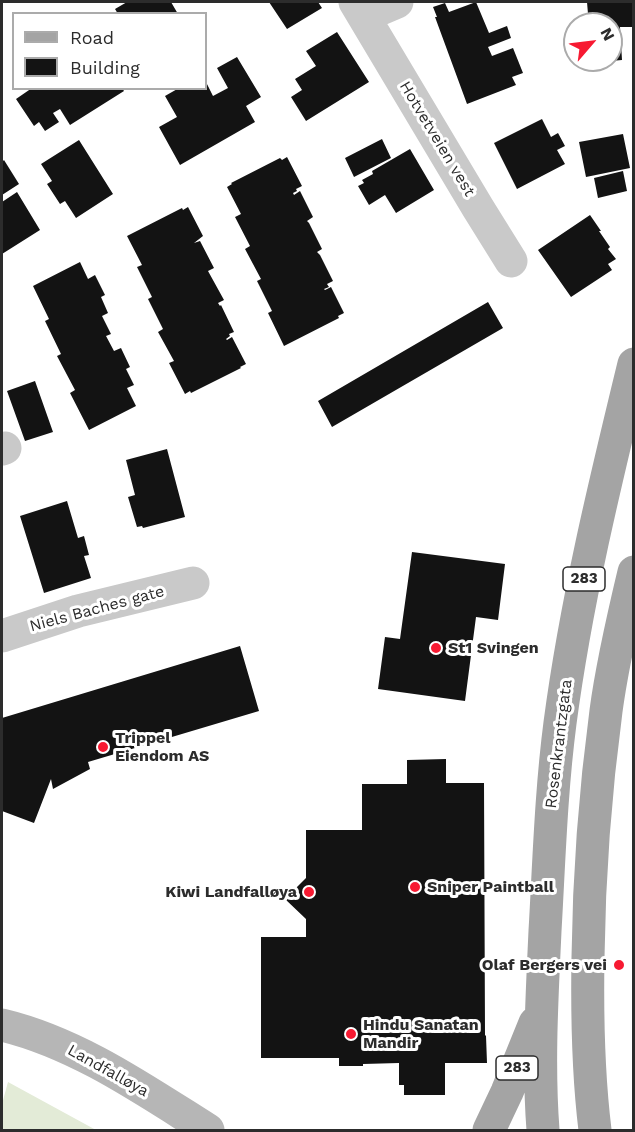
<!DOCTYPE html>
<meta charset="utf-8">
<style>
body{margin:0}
#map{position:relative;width:635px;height:1132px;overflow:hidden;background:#fff;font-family:"Work Sans",sans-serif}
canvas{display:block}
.frame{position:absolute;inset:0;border:3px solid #2c2c2c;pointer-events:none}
.legend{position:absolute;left:12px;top:12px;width:195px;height:78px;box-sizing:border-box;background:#fff;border:2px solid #ababab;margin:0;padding:8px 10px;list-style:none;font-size:18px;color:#2c2c2c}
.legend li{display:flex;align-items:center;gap:12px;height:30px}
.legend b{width:30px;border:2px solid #ababab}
.north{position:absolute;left:563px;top:12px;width:60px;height:60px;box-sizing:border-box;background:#fff;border:2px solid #ababab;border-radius:50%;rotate:62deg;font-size:16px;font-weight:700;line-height:24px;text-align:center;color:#2c2c2c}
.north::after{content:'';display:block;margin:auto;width:21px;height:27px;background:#f71a32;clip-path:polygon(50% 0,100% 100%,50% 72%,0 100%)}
</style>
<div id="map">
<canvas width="635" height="1132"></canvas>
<div class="frame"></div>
<ul class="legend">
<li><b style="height:8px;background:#a4a4a4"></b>Road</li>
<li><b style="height:16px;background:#131313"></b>Building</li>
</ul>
<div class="north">N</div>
</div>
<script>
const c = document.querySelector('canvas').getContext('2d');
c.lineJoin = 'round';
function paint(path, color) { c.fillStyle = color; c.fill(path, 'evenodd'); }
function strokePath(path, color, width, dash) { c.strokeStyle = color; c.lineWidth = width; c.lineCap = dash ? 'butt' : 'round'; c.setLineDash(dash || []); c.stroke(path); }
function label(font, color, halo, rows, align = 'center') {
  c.font = font + ' "Work Sans",sans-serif'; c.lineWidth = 6; c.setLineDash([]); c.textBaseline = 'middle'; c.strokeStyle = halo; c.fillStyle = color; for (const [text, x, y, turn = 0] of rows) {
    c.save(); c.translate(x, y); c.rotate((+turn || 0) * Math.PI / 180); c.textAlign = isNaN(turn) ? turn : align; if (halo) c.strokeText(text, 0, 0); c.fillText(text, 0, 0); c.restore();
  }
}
paint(new Path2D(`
 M8,1082L96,1130H2V1104Z`), '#e3ebd7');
paint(new Path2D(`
 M127,2H171L178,14H118L115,9Z
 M269,2H318L322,8L287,29Z
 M476,2L489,33L507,26L511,38L488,47L492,56L513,48L523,73L512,77L516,85L467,104L435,17H437L433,7L445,3L449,12Z
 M587,2H632L633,27H620L622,60L611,61V24H583L582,14H588Z
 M337,32L369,82L306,121L291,97L302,90L295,79L316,66L306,51Z
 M237,57L261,97L246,106L255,122L180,165L159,127L177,117L165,96L179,88H206V82L213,96L228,88L217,68Z
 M32,88H122L124,91L70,125L60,109L53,113L59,122L45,131L39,122L34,126L16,99Z
 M542,119L551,137L558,133L565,146L557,150L565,164L517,189L494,143Z
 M623,134L630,168L586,177L579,142Z
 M382,139L391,158L354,177L345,158Z
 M79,140L113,194L76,218L65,201L60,204L47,184L52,181L41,164Z
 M410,149L434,190L396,213L385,195L369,205L358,186L364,183L362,180L373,174L372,171Z
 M287,157L302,186L296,189L297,191L293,193L294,195L300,191L313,217L307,221L309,223L322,249L317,252L320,255L333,281L327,284L329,287L324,289L325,290L331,287L344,313L338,316L339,318L284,346L268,313L272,311L257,281L261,279L245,249L250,246L235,217L241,214L227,187L232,184L231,183L280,158L282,160Z
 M4,160L19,184L2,195V162Z
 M623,171L627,191L598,198L594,178Z
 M17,192L40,230L2,254V202Z
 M188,207L203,236L194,243L200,241L214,268L208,271L224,300L218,303L220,306L221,305L234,332L229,334L230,336L226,339L227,340L232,337L246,364L240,367L241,368L191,393L190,391L185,394L169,363L174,361L158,332L163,329L148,299L152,297L137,267L142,265L127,236L182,208L183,210Z
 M590,215L601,231H599L610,247L608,249L616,259L608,264L612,270L571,297L538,250Z
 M80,262L88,279L95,275L105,295L101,297L108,313L102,316L111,334L106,336L114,351L121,348L130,367L126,369L134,385L127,388L136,406L89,430L70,393L75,390L57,356L61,354L45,321L49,319L33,286Z
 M488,302L503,328L332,427L318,401Z
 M35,381L53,432L25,441L7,391Z
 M167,449L185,517L143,528L142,526L137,527L128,497L135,495L126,460Z
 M67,501L78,538L84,536L89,555L84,556L91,578L44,593L20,516Z
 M412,552L505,564L498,620L476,617L465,701L378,689L385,637L400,639Z
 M240,646L259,711L88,762L90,769L53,789L51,779L34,823L2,811V718Z
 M446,759V783H484L485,1035L486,1036L487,1063H445V1095H404V1085H399V1063L363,1064V1066H339V1058H261V937H306V919L285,899L306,878V830H362V784H407V760Z`), '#131313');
strokePath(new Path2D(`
 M355,2L478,208L511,261
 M364,16L397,2
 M2,449L5,448
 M2,636L78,611L193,583`), '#c9c9c9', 33);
strokePath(new Path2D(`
 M2,1025C77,1043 143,1089 208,1130`), '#b6b6b6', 33);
strokePath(new Path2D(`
 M489,1130L507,1092L535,1023
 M543,1130C538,1064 542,997 545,931C549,862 551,792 560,723C576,602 605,483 634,364
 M595,1130C588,1073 587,1015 588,957C589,875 595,793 606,711C612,665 623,618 634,572`), '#a4a4a4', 33);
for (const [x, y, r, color] of [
 [436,648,6,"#f71a32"],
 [103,747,6,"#f71a32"],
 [415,887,6,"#f71a32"],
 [309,892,6,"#f71a32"],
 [619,965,6,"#f71a32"],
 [351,1034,6,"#f71a32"]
]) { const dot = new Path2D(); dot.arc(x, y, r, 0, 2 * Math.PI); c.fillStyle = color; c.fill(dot); strokePath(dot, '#fff', 2); }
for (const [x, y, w] of [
 [584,579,42],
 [517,1068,42]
]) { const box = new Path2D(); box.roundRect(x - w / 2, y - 12, w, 24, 4.5); c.fillStyle = '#fff'; c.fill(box); strokePath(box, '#2c2c2c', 1.5); }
label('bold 15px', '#2c2c2c', null, [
 ["283",584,579],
 ["283",517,1068]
]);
label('16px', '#2c2c2c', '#fff', [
 ["Hotvetveien vest",437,139,59],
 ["Niels Baches gate",97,609,-15],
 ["Rosenkrantzgata",559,744,-83],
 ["Landfalløya",108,1071,29]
]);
label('bold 16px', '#2c2c2c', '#fff', [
 ["St1 Svingen",448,648],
 ["Trippel",115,738],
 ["Eiendom AS",115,756],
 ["Sniper Paintball",427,887],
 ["Kiwi Landfalløya",297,892,"right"],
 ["Olaf Bergers vei",607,965,"right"],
 ["Hindu Sanatan",363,1025],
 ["Mandir",363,1043]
], 'left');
</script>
